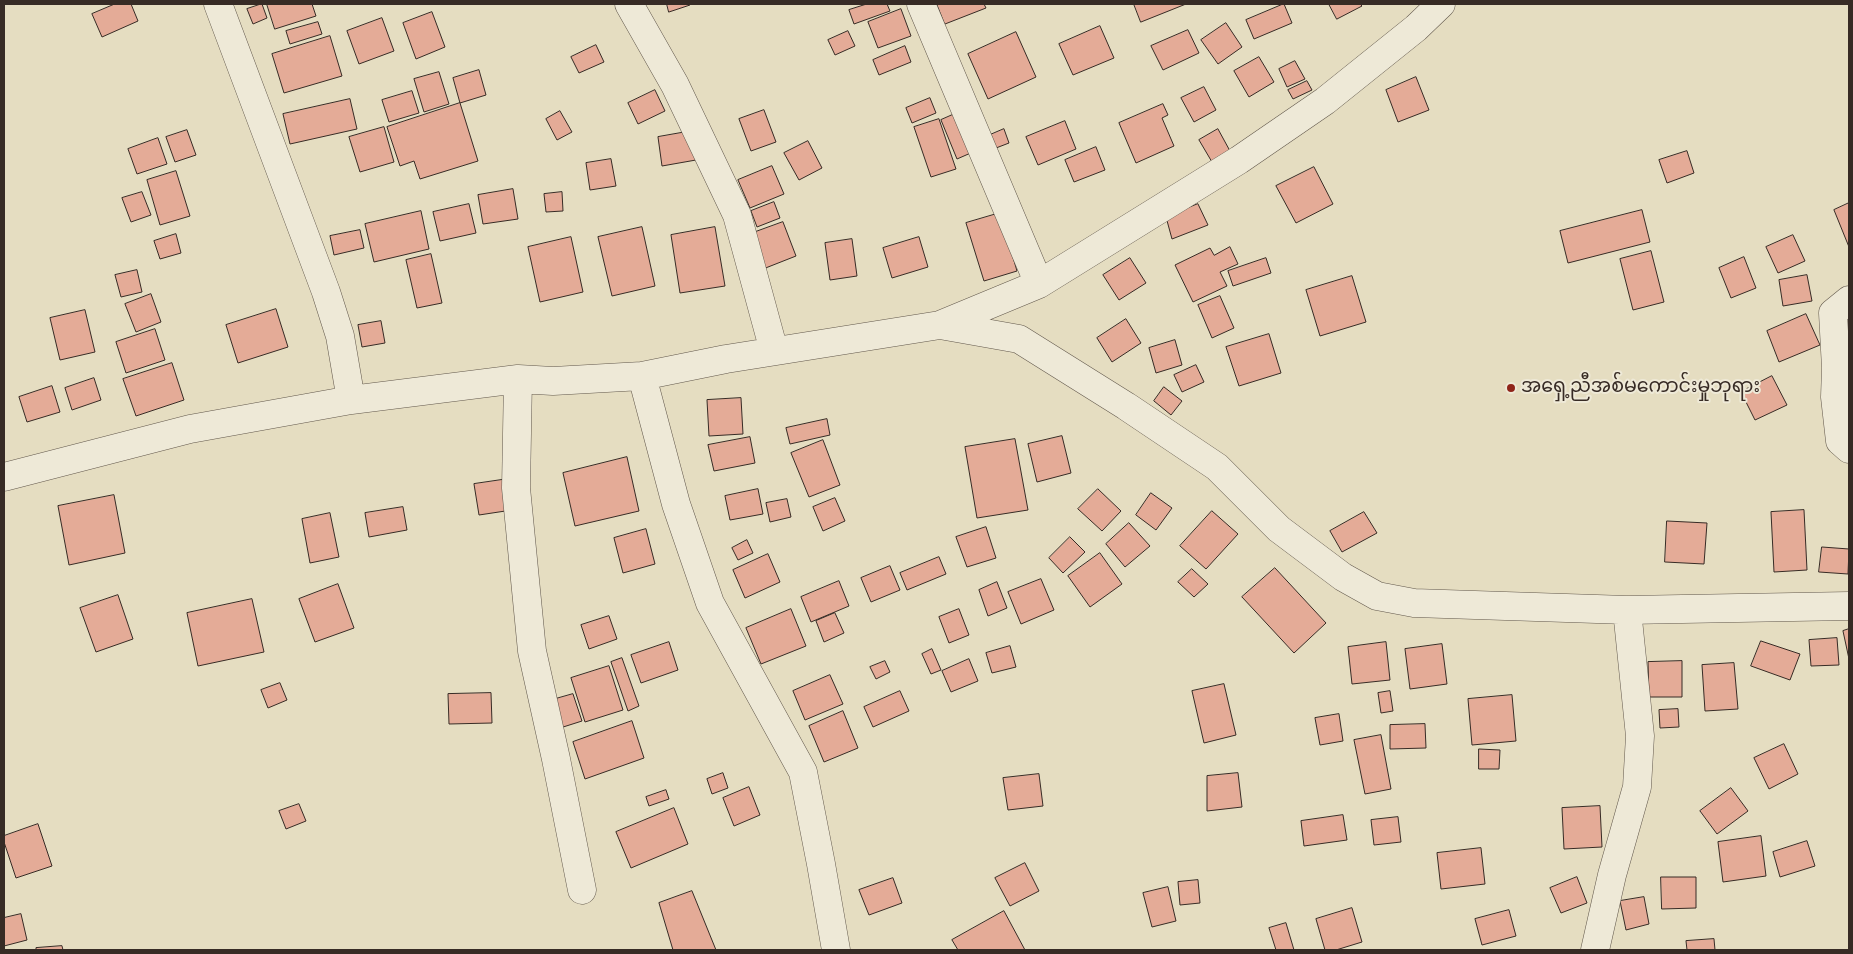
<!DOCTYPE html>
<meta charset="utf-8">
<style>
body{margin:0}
#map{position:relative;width:1853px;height:954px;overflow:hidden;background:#e5ddc1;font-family:"IM FELL English",serif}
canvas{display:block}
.frame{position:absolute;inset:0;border:5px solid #372b25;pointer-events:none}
</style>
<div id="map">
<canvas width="1853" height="954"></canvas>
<div class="frame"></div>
</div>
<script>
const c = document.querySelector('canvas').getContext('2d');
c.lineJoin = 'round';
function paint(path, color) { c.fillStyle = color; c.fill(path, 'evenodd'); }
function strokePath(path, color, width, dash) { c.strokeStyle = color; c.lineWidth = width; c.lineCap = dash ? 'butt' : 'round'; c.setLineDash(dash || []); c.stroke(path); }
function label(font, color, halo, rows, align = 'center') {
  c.font = font + ' "IM FELL English","Noto Sans Myanmar",serif'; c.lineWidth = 4; c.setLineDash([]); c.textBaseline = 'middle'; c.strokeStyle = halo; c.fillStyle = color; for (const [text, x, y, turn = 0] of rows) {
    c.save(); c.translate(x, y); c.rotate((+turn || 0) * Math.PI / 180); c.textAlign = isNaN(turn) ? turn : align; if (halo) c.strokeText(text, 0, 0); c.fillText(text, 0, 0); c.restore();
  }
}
const building = new Path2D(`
 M115,4H131L138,21L102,37L92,14Z
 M262,4L267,18L253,24L247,9Z
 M267,4H312L316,16L275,29Z
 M667,4H689L690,5L669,12Z
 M867,4H887L890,11L854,24L849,10Z
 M937,4H984L986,8L945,24Z
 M1134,4H1186L1141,22Z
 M1284,4L1292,23L1254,39L1246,20Z
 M1329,4H1360L1362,6L1337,19Z
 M901,9L911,36L878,48L868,22Z
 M432,12L445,47L416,59L403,23Z
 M382,18L394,51L359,64L347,31Z
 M318,22L322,34L290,44L286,31Z
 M1226,23L1242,47L1218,64L1201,40Z
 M1100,26L1114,58L1073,75L1059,44Z
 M1188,30L1199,53L1163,70L1151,46Z
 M848,31L855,46L835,55L828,40Z
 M1016,32L1036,77L988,99L968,54Z
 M330,36L342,76L284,93L272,54Z
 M596,45L604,62L579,73L571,57Z
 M905,46L911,62L879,75L873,60Z
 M1259,57L1274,82L1249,97L1234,71Z
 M1295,61L1305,79L1287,87L1279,69Z
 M479,70L486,95L460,103L453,78Z
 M439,72L449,104L424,112L414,79Z
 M1416,77L1429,110L1398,122L1386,90Z
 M1307,81L1312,90L1293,99L1288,90Z
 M1204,87L1216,110L1194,122L1181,98Z
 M655,90L665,111L638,124L628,103Z
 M412,91L419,113L389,122L382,100Z
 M930,98L936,113L912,123L906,108Z
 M350,99L357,129L290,144L283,114Z
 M460,103L478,161L420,179L414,161L400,166L387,127Z
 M1163,104L1168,115L1162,118L1174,146L1136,163L1119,123Z
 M764,110L776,142L751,151L739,119Z
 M560,111L572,132L557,140L546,119Z
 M957,113L973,152L957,159L941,120Z
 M939,119L956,169L931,177L914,127Z
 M1065,121L1076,149L1038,165L1026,137Z
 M384,127L394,162L360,172L349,137Z
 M1004,129L1009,143L996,148L990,135Z
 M1218,129L1230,151L1212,162L1199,140Z
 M187,130L196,155L175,162L166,137Z
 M692,131L696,160L662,166L658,137Z
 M158,138L167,164L137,174L128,149Z
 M808,141L822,168L799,180L784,153Z
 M1096,147L1105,170L1074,182L1065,160Z
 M1687,151L1694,173L1667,183L1659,160Z
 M611,159L616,186L590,190L586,163Z
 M772,166L784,194L750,208L738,180Z
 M1314,167L1333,204L1296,223L1276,186Z
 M176,171L190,216L160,225L147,180Z
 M513,189L518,219L483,224L478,195Z
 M142,192L151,215L131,222L122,198Z
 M562,192L563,211L546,212L544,194Z
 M774,202L780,218L757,227L751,211Z
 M1849,203V247L1834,210Z
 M469,204L476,233L440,241L433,212Z
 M1198,204L1208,225L1172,239L1166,217Z
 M1642,210L1650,242L1568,263L1560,231Z
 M421,211L429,249L374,262L365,224Z
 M1000,213L1017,271L984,281L966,223Z
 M783,222L796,256L763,269L750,234Z
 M642,227L655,286L612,296L598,237Z
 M715,227L725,286L680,293L671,235Z
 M360,230L364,248L334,255L330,236Z
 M176,234L181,253L160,259L154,241Z
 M1793,235L1805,261L1778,273L1766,247Z
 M571,237L583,292L540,302L528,247Z
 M919,237L928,267L892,278L883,248Z
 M852,239L857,276L830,280L825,243Z
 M1230,247L1238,264L1220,272L1227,286L1193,302L1175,265L1210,248L1214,255Z
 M1651,251L1664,302L1633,310L1620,259Z
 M431,254L442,303L417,308L406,260Z
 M1744,257L1756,288L1731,298L1719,268Z
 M1130,258L1146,283L1119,300L1103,275Z
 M1266,258L1271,273L1233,286L1228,271Z
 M137,270L142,292L121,297L115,275Z
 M1807,275L1812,301L1783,306L1779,280Z
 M1352,276L1366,322L1320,336L1306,290Z
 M151,294L161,322L136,332L125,304Z
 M1220,296L1234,328L1212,338L1198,305Z
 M276,309L288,347L238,363L226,325Z
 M85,310L95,352L60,360L50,318Z
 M1806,314L1820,345L1779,362L1767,331Z
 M1126,319L1141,343L1112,362L1097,338Z
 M381,321L385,343L362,347L358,325Z
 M155,329L165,360L126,373L116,342Z
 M1269,334L1281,373L1239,386L1226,347Z
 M1175,340L1182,365L1156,373L1149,348Z
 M172,363L184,400L136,416L123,379Z
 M1196,365L1204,382L1182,392L1174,375Z
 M1772,376L1787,405L1755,420L1741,392Z
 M94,378L101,400L72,410L65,388Z
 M52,386L60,412L27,422L19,397Z
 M1164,387L1182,401L1171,415L1154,401Z
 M741,398L743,434L709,436L707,400Z
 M827,419L830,435L790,444L786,428Z
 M1062,436L1071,473L1037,482L1028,444Z
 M750,437L755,463L714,471L708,445Z
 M1015,439L1028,510L977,518L965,447Z
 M823,440L840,485L809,497L791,453Z
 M627,457L639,511L575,526L563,473Z
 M508,479L512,510L479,515L474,484Z
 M758,489L763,514L730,520L725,496Z
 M1098,489L1121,511L1102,531L1078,509Z
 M1151,493L1172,508L1156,530L1136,515Z
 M114,495L125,553L69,565L58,506Z
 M835,498L845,521L823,531L813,507Z
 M787,499L791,517L770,522L766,503Z
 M403,507L407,530L369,537L365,513Z
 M1804,510L1807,570L1774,572L1771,512Z
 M1212,511L1238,534L1206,569L1180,546Z
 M1364,512L1377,533L1342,552L1330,531Z
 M330,513L339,557L310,563L302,519Z
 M1667,521L1707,523L1704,564L1665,562Z
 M1129,523L1150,546L1125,567L1106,544Z
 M986,527L996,558L967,567L956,537Z
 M646,529L655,564L623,573L614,538Z
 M1070,537L1085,552L1063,573L1049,558Z
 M747,540L753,553L738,560L732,548Z
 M1822,547L1849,549L1848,574L1819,572Z
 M1100,553L1122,584L1090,607L1068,576Z
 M768,554L780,582L745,598L733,570Z
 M939,557L946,574L907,590L900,573Z
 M890,566L900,590L871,602L861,578Z
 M1275,568L1326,623L1294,653L1242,597Z
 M1192,569L1208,584L1194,597L1178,582Z
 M1041,579L1054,610L1021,624L1008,592Z
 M839,581L849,606L811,622L801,597Z
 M997,582L1007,608L988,616L979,590Z
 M338,584L354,628L315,642L299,599Z
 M118,595L133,639L96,652L80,608Z
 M252,599L264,652L198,666L187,613Z
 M791,609L806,646L761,664L746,628Z
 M959,609L969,635L949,643L939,617Z
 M835,613L844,633L824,642L816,621Z
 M609,616L617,639L589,649L581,625Z
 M1849,629V659L1843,631Z
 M1837,638L1839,665L1811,666L1809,640Z
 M1761,641L1800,654L1790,680L1751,666Z
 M669,642L678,670L641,683L631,655Z
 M1386,642L1390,680L1352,684L1348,647Z
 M1442,644L1447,684L1410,689L1405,649Z
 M1010,646L1016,667L992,673L986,653Z
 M932,649L941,670L931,674L922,654Z
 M622,658L639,706L628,711L611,662Z
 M969,659L978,681L951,692L942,671Z
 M885,661L890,672L876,679L870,667Z
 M1682,661V697H1649L1648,662Z
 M1734,663L1738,709L1705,711L1702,665Z
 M609,666L623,710L585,722L571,678Z
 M830,675L843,704L805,720L793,691Z
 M280,683L287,700L268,708L261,690Z
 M1224,684L1236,735L1204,743L1192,691Z
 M900,691L909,711L873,727L864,707Z
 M1390,691L1393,711L1381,713L1378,693Z
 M491,693L492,723L449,724L448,694Z
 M573,694L582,721L560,728L552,700Z
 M1512,695L1516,741L1472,745L1468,699Z
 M1678,709L1679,727L1660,728L1659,710Z
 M843,711L858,748L824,762L809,726Z
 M1339,714L1343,741L1320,745L1315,718Z
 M632,721L644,758L585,779L573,742Z
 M1425,724L1426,748L1390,749V725Z
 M1381,735L1391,789L1365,794L1354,740Z
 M1784,744L1798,774L1769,789L1754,758Z
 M1479,749L1500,750L1499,769H1479Z
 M723,773L728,788L712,794L707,779Z
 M1238,773L1242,807L1207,811V776Z
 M1039,774L1043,806L1008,810L1003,778Z
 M749,787L760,815L734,826L723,798Z
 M1731,788L1748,811L1717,834L1700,811Z
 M666,790L669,799L649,806L646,797Z
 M299,804L306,821L286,829L279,811Z
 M1600,806L1602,847L1564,849L1562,808Z
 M674,808L688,844L631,868L616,832Z
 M1343,815L1347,840L1304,846L1301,821Z
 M1398,817L1401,842L1374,845L1371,820Z
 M38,824L52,866L16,878L4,842V836Z
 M1761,836L1766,876L1723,882L1718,842Z
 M1807,841L1815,866L1780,877L1773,852Z
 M1481,848L1485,884L1441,889L1437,853Z
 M1025,863L1039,891L1010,906L995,878Z
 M1577,877L1587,903L1561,913L1550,888Z
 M1661,877H1696V908L1662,909Z
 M893,878L902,903L869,915L859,890Z
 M1198,880L1200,903L1180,905L1178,882Z
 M1168,887L1176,921L1152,927L1143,893Z
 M692,891L716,950H673L659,903Z
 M1644,897L1649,924L1626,930L1620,901Z
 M1352,908L1362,942L1336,950H1325L1316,919Z
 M1509,910L1516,936L1482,945L1475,919Z
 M1004,911L1025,950H958L952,940Z
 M21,914L27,940L4,946V918Z
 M1286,923L1294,950H1276L1269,928Z
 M1714,939L1715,950H1687L1686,941Z
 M62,946L63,950H36V948Z`);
paint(building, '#e4ab97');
strokePath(building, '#372b25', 1);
const minor = new Path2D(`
 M218,4L326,292L340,336L351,400
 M629,4L675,85L737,215L774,351
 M921,4L1039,284
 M1849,300L1833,313L1836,368L1835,397L1840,441L1849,449
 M940,325L1039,284L1239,160L1325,101L1416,28L1441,4
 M642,376L676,504L710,603L803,772L821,864L836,950
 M518,379L516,488L532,651L556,759L582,890
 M4,477L190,429L351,400L518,379L553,381L642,376L726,359L940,325L1019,339L1126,406L1217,467L1279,529L1343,577L1377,596L1414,603L1627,610L1849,606
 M1595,950L1612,875L1637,787L1640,736L1627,610`);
strokePath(minor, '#62584c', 29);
strokePath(minor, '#eee9d7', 28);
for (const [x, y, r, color] of [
 [1511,388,5,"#8f2418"]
]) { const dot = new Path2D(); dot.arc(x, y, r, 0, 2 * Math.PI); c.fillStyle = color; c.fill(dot); strokePath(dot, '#eee9d7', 2); }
label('19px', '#372b25', '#eee9d7', [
 ["အရှေ့ညီအစ်မကောင်းမှုဘုရား",1521,388]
], 'left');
</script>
